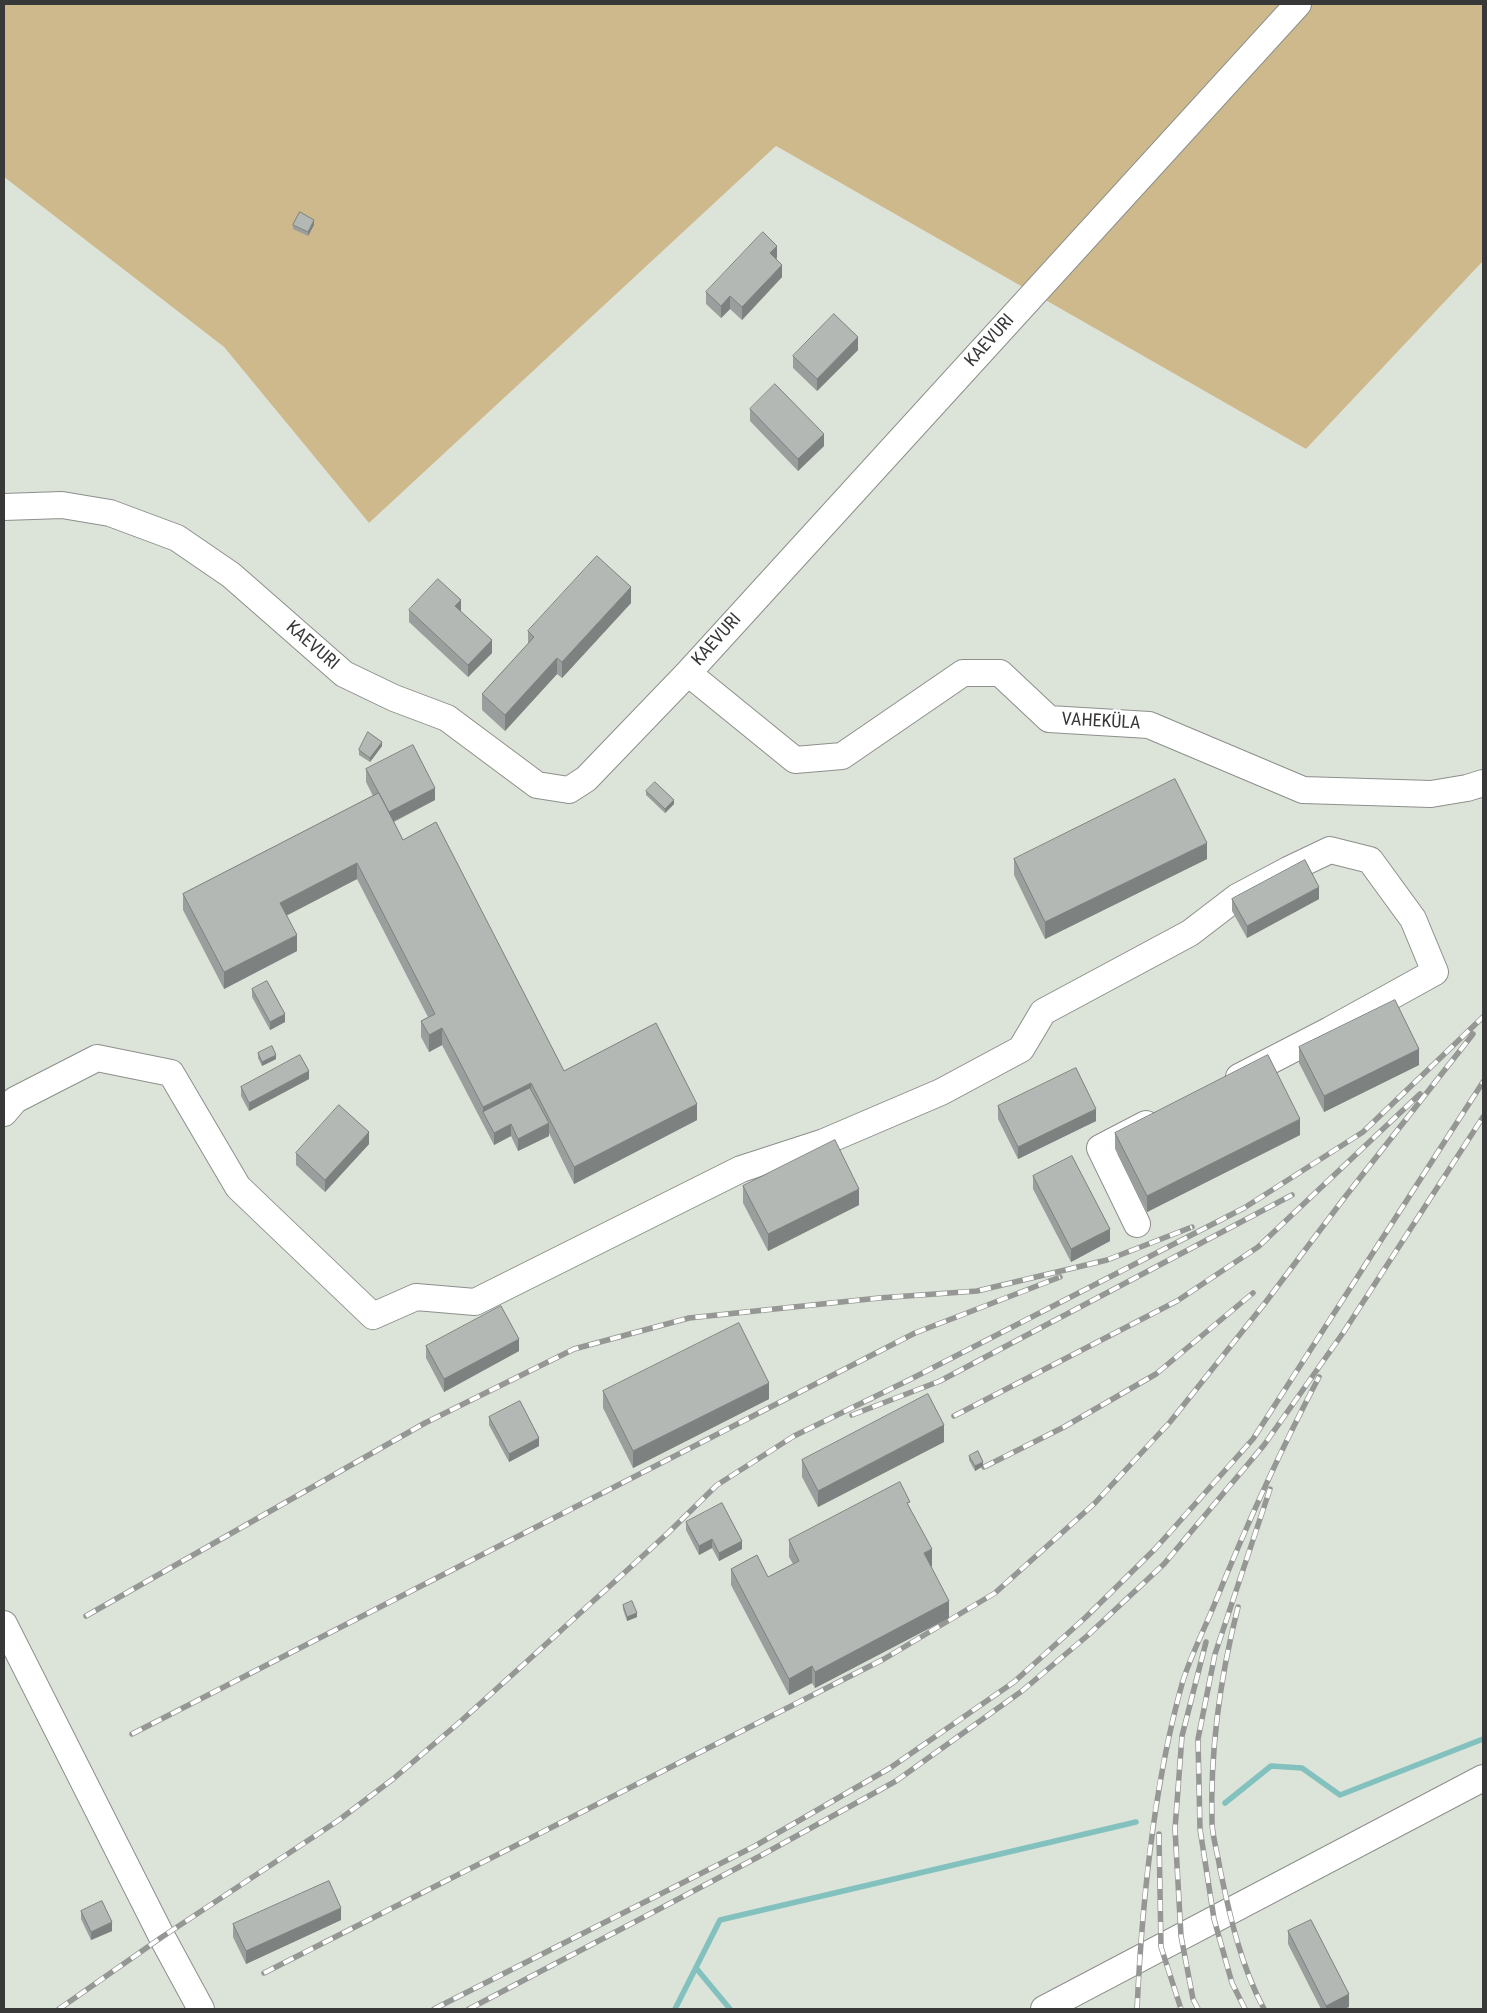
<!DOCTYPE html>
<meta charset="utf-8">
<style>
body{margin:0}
#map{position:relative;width:1487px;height:2013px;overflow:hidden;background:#ebeeea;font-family:"Roboto Condensed",sans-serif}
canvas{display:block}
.frame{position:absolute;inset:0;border:5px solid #373837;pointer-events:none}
</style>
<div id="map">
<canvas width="1487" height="2013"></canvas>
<div class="frame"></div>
</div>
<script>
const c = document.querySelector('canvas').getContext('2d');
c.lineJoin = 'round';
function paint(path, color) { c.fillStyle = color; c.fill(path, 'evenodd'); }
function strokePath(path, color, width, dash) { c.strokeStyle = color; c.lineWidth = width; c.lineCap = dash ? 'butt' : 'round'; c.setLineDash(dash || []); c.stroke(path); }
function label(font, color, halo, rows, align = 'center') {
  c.font = font + ' "Roboto Condensed",sans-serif'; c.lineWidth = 5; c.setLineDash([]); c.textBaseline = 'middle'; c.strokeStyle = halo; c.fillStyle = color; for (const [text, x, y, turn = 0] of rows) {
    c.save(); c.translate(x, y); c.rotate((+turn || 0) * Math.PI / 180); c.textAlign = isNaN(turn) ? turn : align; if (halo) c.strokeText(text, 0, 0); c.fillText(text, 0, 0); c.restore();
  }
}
paint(new Path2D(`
 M776,146L1306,449L1483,261V2009H4V177L224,347L369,523Z`), '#dce4d9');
paint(new Path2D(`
 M4,4H1483V261L1306,449L776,146L369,523L224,347L4,177Z`), '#ceb98d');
strokePath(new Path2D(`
 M1225,1803L1271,1766L1302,1768L1340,1795L1483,1739
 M696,1968L730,2009
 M675,2009L720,1920L1136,1822`), '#82c1be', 5.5);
const minor = new Path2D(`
 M4,507L62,505L110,513L177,538L231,575L344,674L394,698L447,718L537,785L569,790L586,779L688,673L1298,4
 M688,673L795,760L842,756L963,673H1000L1049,719L1149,725L1303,790L1431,794L1467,788L1483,783
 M4,1113L15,1100L97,1058L171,1073L238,1187L373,1316L416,1297L475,1302L741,1169L824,1142L941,1092L1021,1049L1043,1012L1190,933L1237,897L1288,870L1330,850L1370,860L1413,919L1435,972L1330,1030L1239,1077
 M1137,1224L1100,1148L1146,1124
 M4,1624L162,1937L201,2009
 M1044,2009L1483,1778`);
strokePath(minor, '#8c8f8b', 28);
strokePath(minor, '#fff', 26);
const rail = new Path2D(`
 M852,1415L940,1381L1292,1195
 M954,1416L1177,1301L1258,1247L1420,1094
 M984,1467L1064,1427L1156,1374L1253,1293
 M1238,1607C1220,1678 1210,1751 1212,1824C1213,1839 1218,1855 1220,1869C1230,1917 1241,1966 1264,2009
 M86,1616L425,1423L574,1349L689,1318L879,1298L977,1291L1107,1260L1192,1227
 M132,1734L915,1333L1060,1277
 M1159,1834L1161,1947L1181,2009
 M264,1973L884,1659L995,1593L1095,1503L1170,1422L1265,1303L1345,1197L1473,1034
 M59,2009L162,1937L339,1820L393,1779L461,1721L534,1655L668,1533L717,1485L794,1436L909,1380L1244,1208L1363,1132L1483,1017
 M434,2009L755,1846L890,1768L1014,1682L1086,1617L1155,1549L1253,1439L1483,1082
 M469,2009L762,1855L896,1781L1022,1691L1087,1636L1164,1564L1264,1445L1343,1333L1483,1117
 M1137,2009C1142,1902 1153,1788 1182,1684C1190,1657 1204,1630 1215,1603C1246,1526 1280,1451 1319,1377
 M1198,2009L1193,1999L1181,1936L1175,1829L1182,1736L1206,1642
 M1245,2009L1232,1983L1214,1919L1200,1829L1198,1739L1215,1654L1270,1489`);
strokePath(rail, '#959794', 5.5);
strokePath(rail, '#fff', 4, [11]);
paint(new Path2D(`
 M293,225H314L308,236L293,229Z
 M777,258L776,259L782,277L742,320L730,309L721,318L706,304V292Z
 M858,350L817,391L793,368V356Z
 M750,409L824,446L798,471L750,421Z
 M631,603L562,678L557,674L505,731L482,710V694L528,644V631Z
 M409,610L461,612L492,653L468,677L409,622Z
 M382,746L370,762L359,755V750Z
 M366,769L435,800L394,822L403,840L564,1071L697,1120L574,1184L549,1133V1136L518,1151L511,1136L494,1145L442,1045L429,1052L421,1037V1021L428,1017L357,879L287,915L297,951L224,989L183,910V894L373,796L366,782Z
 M646,791L674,804L665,813L646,795Z
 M1014,859H1207L1045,939L1014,875Z
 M1232,899H1319L1247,938L1232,911Z
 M252,989L285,1022L270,1030L252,997Z
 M1299,1047L1419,1065L1324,1112L1299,1063Z
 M258,1053L276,1059L262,1066L258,1058Z
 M309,1079L249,1111L241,1096V1087Z
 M998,1106L1096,1121L1018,1159L998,1119Z
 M1115,1133L1300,1135L1147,1212L1115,1149Z
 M369,1144L325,1192L296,1165V1153Z
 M1033,1176L1110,1241L1071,1262L1033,1189Z
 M743,1186L859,1205L768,1251L743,1203Z
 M426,1346L519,1351L444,1392L426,1358Z
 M603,1391L769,1399L633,1468L603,1408Z
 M489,1417L539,1446L509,1462L489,1425Z
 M944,1442L818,1507L802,1477V1460Z
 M969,1456L983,1466L975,1471L969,1460Z
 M910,1508L932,1566H931L949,1618L815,1688L812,1683L789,1695L731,1585V1569L768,1577L793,1564L789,1557V1540Z
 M686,1522L742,1549L719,1561L712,1548L699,1555L686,1530Z
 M623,1605L637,1617L627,1621L623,1609Z
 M81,1911L112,1931L91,1940L81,1919Z
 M341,1920L246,1964L233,1937V1924Z
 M1288,1931L1349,2007L1344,2009H1321L1288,1944Z`), '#9a9e9c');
paint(new Path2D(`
 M314,220V225L308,236V232Z
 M777,246V258L770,265V253Z
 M782,265V277L742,320V307Z
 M730,296V309L721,318V306Z
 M858,337V350L817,391V379Z
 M824,434V446L798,471V459Z
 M631,587V603L562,678V662Z
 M461,600V613L455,606Z
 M492,640V653L468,677V665Z
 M557,658V674L505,731V715Z
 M382,742V746L370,762V758Z
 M435,788V800L388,824V812Z
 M674,800V804L665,813V809Z
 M1207,843V859L1045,939V922Z
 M357,863V879L280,919V903Z
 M1319,887V899L1247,938V926Z
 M297,935V951L224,989V972Z
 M285,1014V1022L270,1030V1022Z
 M442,1028V1045L429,1052V1035Z
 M1419,1049V1065L1324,1112V1096Z
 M276,1055V1059L262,1066V1062Z
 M309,1071V1079L249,1111V1103Z
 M531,1083V1099L483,1112V1107Z
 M697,1104V1120L574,1184V1167Z
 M1096,1109V1121L1018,1159V1147Z
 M1300,1119V1135L1147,1212V1196Z
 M549,1123V1136L518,1151V1139Z
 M511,1124V1136L494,1145V1133Z
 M369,1132V1144L325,1192V1180Z
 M859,1189V1205L768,1251V1234Z
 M1110,1229V1241L1071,1262V1249Z
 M519,1339V1351L444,1392V1379Z
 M769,1383V1399L633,1468V1451Z
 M944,1425V1442L818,1507V1491Z
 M539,1438V1446L509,1462V1454Z
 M983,1462V1466L975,1471V1466Z
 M712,1539V1548L699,1555V1546Z
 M742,1541V1549L719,1561V1553Z
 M932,1549V1566L924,1570V1553Z
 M949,1601V1618L815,1688V1672Z
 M637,1613V1617L627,1621V1617Z
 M812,1666V1683L789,1695V1679Z
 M341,1908V1920L246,1964V1951Z
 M112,1922V1931L91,1940V1932Z
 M1349,1994V2007L1344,2009H1326V2006Z`), '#7d817f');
const building = new Path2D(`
 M300,212L314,220L308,232L293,225Z
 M763,232L777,246L770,253L782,265L742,307L730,296L721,306L706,292Z
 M834,314L858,337L817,379L793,356Z
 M775,384L824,434L798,459L750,409Z
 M597,556L631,587L562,662L557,658L505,715L482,694L534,637L528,631Z
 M438,579L461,600L455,606L492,640L468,665L409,610Z
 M368,732L382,742L370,758L359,750Z
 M413,745L435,788L389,812L366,769Z
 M1175,779L1207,843L1045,922L1014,859Z
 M655,782L674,800L665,809L646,791Z
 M379,793L403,840L436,822L564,1071L656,1023L697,1104L574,1167L531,1083L483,1107L442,1028L429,1035L421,1021L435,1014L357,863L280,903L297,935L224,972L183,894Z
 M1305,860L1319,887L1247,926L1232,899Z
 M267,981L285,1014L270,1022L252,989Z
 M1395,1000L1419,1049L1324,1096L1299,1047Z
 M272,1046L276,1055L262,1062L258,1053Z
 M300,1055L309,1071L249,1103L241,1087Z
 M1268,1055L1300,1119L1147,1196L1115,1133Z
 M1076,1068L1096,1109L1018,1147L998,1106Z
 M530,1088L549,1123L518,1139L511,1124L494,1133L483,1112Z
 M339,1105L369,1132L325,1180L296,1153Z
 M835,1140L859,1189L768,1234L743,1186Z
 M1072,1156L1110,1229L1071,1249L1033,1176Z
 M501,1306L519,1339L444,1379L426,1346Z
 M739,1323L769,1383L633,1451L603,1391Z
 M928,1394L944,1425L818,1491L802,1460Z
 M520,1401L539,1438L509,1454L489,1417Z
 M978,1451L983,1462L975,1466L969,1456Z
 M900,1482L910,1502L907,1503L932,1549L924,1553L949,1601L815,1672L812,1666L789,1679L731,1569L757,1555L768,1577L799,1561L789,1540Z
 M722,1503L742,1541L719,1553L712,1539L699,1546L686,1522Z
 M632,1601L637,1613L627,1617L623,1605Z
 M329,1881L341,1908L246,1951L233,1924Z
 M102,1901L112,1922L91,1932L81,1911Z
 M1311,1920L1349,1994L1326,2006L1288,1931Z`);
paint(building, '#b3b8b5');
strokePath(building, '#7d817f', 1);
label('18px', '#373837', '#fff', [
 ["KAEVURI",990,341,-48],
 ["KAEVURI",717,640,-48],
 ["KAEVURI",312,646,41],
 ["VAHEKÜLA",1101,722,3]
]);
</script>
